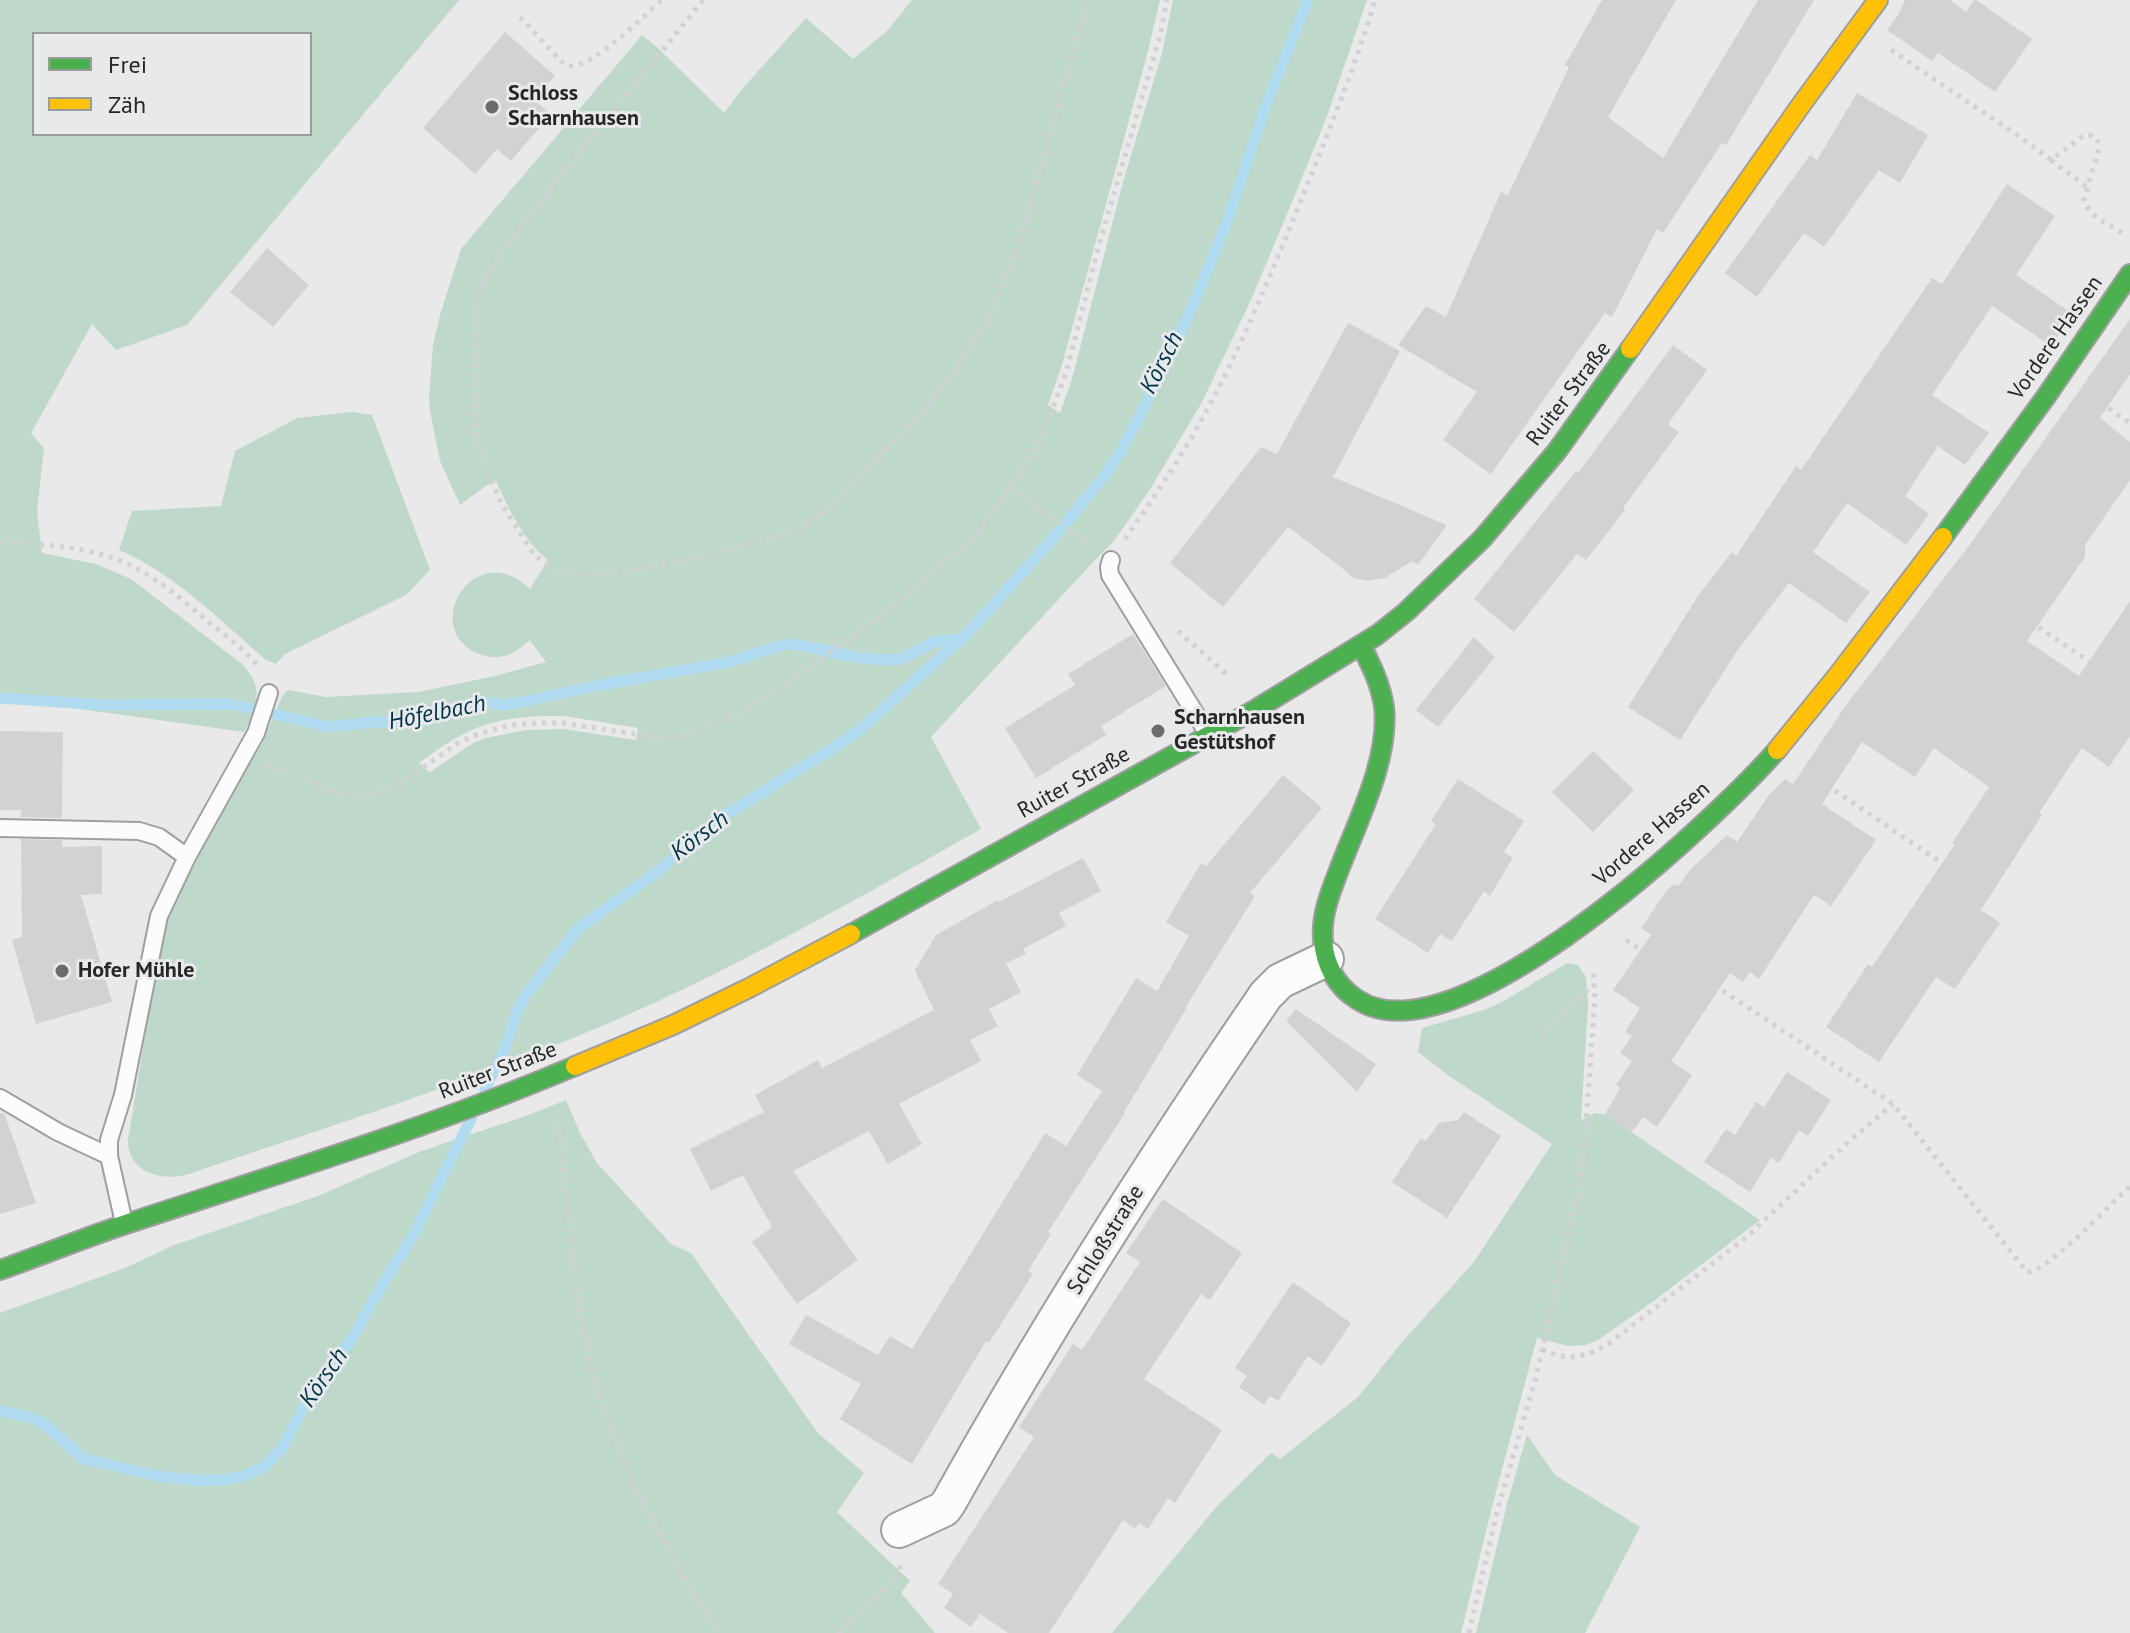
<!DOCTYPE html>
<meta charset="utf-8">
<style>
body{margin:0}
#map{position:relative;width:2130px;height:1633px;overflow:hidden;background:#e9e9ea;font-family:"PT Sans",sans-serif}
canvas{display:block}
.legend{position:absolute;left:32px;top:32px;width:280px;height:104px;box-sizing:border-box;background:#e8e9eb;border:2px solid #9a9b9d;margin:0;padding:10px 14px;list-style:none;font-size:24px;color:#262727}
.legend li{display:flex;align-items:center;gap:16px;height:40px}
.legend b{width:40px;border:2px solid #9a9b9d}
</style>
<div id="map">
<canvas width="2130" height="1633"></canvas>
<ul class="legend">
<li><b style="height:10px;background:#4caf50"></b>Frei</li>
<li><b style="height:10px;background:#ffc107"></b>Zäh</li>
</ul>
</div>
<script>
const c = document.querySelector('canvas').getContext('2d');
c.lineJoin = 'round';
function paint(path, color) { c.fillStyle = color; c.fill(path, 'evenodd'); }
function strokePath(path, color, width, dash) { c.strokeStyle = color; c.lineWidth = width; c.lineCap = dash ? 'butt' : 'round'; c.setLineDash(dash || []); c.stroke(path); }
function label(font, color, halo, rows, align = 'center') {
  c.font = font + ' "PT Sans",sans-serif'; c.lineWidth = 6; c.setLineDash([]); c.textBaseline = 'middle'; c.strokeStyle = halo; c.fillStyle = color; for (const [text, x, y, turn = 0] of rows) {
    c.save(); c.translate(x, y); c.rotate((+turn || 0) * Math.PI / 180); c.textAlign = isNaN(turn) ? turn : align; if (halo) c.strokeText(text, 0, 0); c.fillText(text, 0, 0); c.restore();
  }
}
paint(new Path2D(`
 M0,0H459L187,325L116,350L92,324L31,433L44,448L37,511L42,553L96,564L131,579L242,664C265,688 257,705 244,732L59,706L0,703ZM310,34V134H34V34Z
 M912,0H1160L1148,51L1062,365L1048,405L1060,413L1072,379L1123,182L1162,53L1173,0H1367L1327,116L1297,190L1251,300L1201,404L1149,491L1114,541L1095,560L931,737L981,829C862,896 742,965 616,1020C478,1080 332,1125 189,1174C162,1182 128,1173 128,1140L152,993L166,927L173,907L236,782L262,744L282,696L288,690L326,697L418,692L495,676L546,662L530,640C514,654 501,662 479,654C418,629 475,535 530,589L548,560C526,545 507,506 496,481L487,485L460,505L440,461L430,411L429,398L433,345L440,315L461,249L642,35L658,48L724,113L743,88L806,18L853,59L886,32ZM564,716L638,728L636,740L563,729L527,730L486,738L473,743L430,772L419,763C470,724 499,715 564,716Z
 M352,412L372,415L430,570L406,595L285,654L276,664L266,660C218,619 178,576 119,550L132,511L221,506L235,451L297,418Z
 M1567,963L1578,965L1586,977L1588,1006L1581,1120L1595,1113L1605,1114L1760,1220L1655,1300L1598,1340L1586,1345L1569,1346L1537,1338L1492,1507L1461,1633H1112L1217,1506L1271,1453L1280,1459L1358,1397L1403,1341L1474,1262L1552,1144L1449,1076L1418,1052L1422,1028L1484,1010L1502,1002Z
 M566,1100L580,1133L597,1163L671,1244L691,1253L818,1433L864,1473L837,1512L910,1581L901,1593L935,1633H0V1313L125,1268L174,1245L318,1196L419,1152L523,1117Z
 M1527,1435L1555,1475L1640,1527L1585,1633H1476L1507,1504Z`), '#bed8ca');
strokePath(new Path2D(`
 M0,698L103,705L232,704L328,727L375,722L412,723L424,721L478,701L504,705L518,703L590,687L729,662L786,644L798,645L861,658L888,660L900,659L934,642L962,639
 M485,1089L503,1053L518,1009L526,995L578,929L658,871L724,816L838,745L861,729L970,631L1055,536L1105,475L1121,451L1159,379L1196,298L1227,222L1268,100L1308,0
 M0,1411L29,1417L43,1423L84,1459L158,1476L205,1481L227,1479L244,1476L265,1466L283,1447L315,1385L353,1338L372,1302L414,1234L471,1119`), '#b0dbf0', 11);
paint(new Path2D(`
 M1602,0H1676L1608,117L1663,158L1758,0H1814L1726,145L1722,143L1663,233L1657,229L1612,317L1605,313L1491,474L1443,440L1477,392L1398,345L1426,306L1446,317L1501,192L1508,195L1569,67L1565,65Z
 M1905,0H1950L1966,12L1974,0H1976L2032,39L1995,92L1938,53L1932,61L1887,30L1898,15Z
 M505,32L555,76L534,100L551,114L511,161L497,149L475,174L423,128Z
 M1857,93L1928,135L1900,183L1879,170L1824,247L1804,233L1757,297L1725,273L1810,155L1817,160Z
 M2007,184L2055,216L2016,275L2073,314L2051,346L1992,306L1932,395L1989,433L1965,465L1938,446L1905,496L1929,514L1906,545L1847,503L1813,552L1870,592L1846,623L1789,583L1737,651L1680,740L1628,707L1698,596L1732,552L1736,556L1796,466L1801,470L1932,278L1942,284Z
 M267,248L309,285L273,327L230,292Z
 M2130,319V374L2100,418L2130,442V480L2085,545V557L2027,641L2079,676L2130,601V736L2109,767L2082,748L2039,813L2042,815L1981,910L2000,923L1955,989L1936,977L1879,1062L1826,1027L1868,964L1872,967L1955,844L1952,843L1989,787L1934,748L1915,777L1862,742L1822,804L1876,840L1831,906L1814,895L1759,979L1750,972L1743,982L1730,973L1671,1061L1692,1075L1657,1127L1643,1117L1632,1132L1605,1114L1620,1088L1616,1085L1632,1061L1620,1053L1632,1036L1625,1032L1640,1008L1613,990L1651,935L1641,928L1667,890L1674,884L1678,886L1691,869L1727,835L1737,842L1769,795L1785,779L1793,784L1844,708L1971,543Z
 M1348,323L1400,351L1333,477L1447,525L1418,565L1412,561L1385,578L1368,581L1353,578L1342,568L1288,527L1223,607L1170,563L1261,447L1277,454Z
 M1673,345L1707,370L1668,424L1679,432L1623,508L1625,510L1586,560L1577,554L1514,632L1474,599L1576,471L1578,473Z
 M1133,634L1166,686L1101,726L1106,735L1036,778L1005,728L1075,685L1068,674Z
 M1474,637L1495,657L1438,727L1416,710Z
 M0,731L63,732L62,818L21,817V810H0Z
 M1593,751L1634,790L1593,832L1552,792Z
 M1283,775L1322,808L1250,893L1255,896L1185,1008L1186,1009L1124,1112L1125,1113L1048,1232L1051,1234L1028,1271L1033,1274L989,1343L986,1341L912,1464L840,1419L861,1384L789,1344L806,1315L878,1355L890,1336L912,1349L1045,1133L1066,1146L1102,1091L1077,1075L1136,978L1157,991L1189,936L1166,922L1201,863L1206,866Z
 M1458,779L1524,821L1504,852L1513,858L1490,896L1484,891L1452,941L1440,934L1428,953L1375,919L1436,824L1431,821Z
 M21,839L62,840V847L102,846V894L81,895L112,1002L36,1024L12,940L22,937Z
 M1083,858L1101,891L1059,913L1066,926L1023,949L1026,954L1006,963L1021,992L989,1009L998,1026L970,1040L981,1061L899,1104L922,1144L888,1164L869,1131L793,1171L858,1260L797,1304L752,1242L772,1227L743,1175L711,1191L690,1149L764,1112L755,1095L818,1060L822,1068L934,1010L915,970L936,935L998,900L999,902Z
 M1296,1009L1376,1064L1357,1092L1286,1021Z
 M1787,1072L1831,1100L1808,1136L1799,1130L1779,1163L1771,1158L1750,1192L1704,1162L1726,1129L1735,1135L1756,1102L1764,1107Z
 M1464,1112L1501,1136L1447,1218L1392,1182L1421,1138L1426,1141L1439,1123L1458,1120Z
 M4,1113L36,1203L0,1214V1114Z
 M1163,1199L1242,1253L1210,1300L1201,1294L1144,1379L1222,1430L1175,1503L1168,1498L1148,1529L1139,1523L1135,1529L1123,1520L1049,1633H1008L980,1614L971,1627L944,1608L953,1594L938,1584L1034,1437L1019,1427L1073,1344L1082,1350L1140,1262L1126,1253Z
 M1293,1282L1351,1323L1322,1366L1308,1356L1278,1401L1270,1396L1264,1405L1239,1387L1247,1376L1235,1368Z`), '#d2d2d3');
const lane = new Path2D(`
 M1111,560L1109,567L1110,575L1208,734
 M0,828L139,831L159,837L187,857
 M0,1098L58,1132L109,1156
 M124,1223L109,1156V1140L123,1095L159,916L187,857L256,733L269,693`);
const street = new Path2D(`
 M899,1530L944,1509L949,1502C1046,1328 1153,1160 1266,995L1280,981L1326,959`);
const fast = new Path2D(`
 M1943,537L2045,398L2130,274
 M1361,645C1371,665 1381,685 1384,707C1390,759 1357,822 1339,870C1330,893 1321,915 1323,940C1325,966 1337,987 1358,1000C1457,1064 1715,820 1777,750
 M851,934L1258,708L1377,635L1406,612L1482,539L1557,451L1630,349
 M0,1270C42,1255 84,1238 126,1224C277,1174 429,1128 575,1066`);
const slow = new Path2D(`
 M1630,349L1801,105L1878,0
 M1777,750L1838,675L1943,537
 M575,1066L673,1025L749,988L851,934`);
strokePath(lane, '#9f9fa0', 20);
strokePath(street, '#9f9fa0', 38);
strokePath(fast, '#9f9fa0', 22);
strokePath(slow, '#9f9fa0', 22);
strokePath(new Path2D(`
 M703,0L504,248L481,286L477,306L474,430L478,447L501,503L533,553L544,563L562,572L580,575L610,574L654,567L733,549L796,531L821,516L930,404L954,372L985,323L1000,291L1022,234L1088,0
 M520,17L561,61C566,65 566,66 572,66C596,64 644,16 662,0
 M1891,50L2020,137L2051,160L2084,135C2093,134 2099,138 2099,148L2084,199C2087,216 2109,224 2122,233
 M2051,160L2088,188
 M2092,397L2130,423
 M1011,487L1089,544
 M1125,539C1152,500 1178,462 1201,421C1242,347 1274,267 1306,188C1331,126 1356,64 1375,0
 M0,542C45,545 91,546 132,566C159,580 183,600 206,620C225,635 245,650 261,669
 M1964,577L2130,689
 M1178,631L1230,677
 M266,765L338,793L366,796L379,793L401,783L458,743L476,735L510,725L544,723H563L647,736L665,738L685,735L734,715L782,688L900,602L967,542L987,522L1033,452L1048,422L1066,373L1099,245L1160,36L1167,0
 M1810,774L1970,882
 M1626,940L1668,968L1711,983L1893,1104L2027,1272C2047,1272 2112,1203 2130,1186
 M1542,1034L1550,1024L1594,985
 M558,1119C568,1197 571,1277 588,1354C611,1456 664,1546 719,1633
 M1542,1349C1569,1363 1586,1357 1611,1342L1744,1239L1845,1145L1893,1104
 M838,1633L897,1577L900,1572V1565
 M1469,1633L1497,1512L1536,1377L1580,1182L1584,1151L1595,998L1593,967`), '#d2d2d3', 5, [4, 6]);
strokePath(lane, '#fcfcfc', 16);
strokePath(street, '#fcfcfc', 34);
strokePath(fast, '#4caf50', 18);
strokePath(slow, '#ffc107', 18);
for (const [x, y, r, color] of [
 [492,107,8,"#6a6b6b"],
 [1158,731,8,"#6a6b6b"],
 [62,971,8,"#6a6b6b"]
]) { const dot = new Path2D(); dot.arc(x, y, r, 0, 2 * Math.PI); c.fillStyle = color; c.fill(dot); strokePath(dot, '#e8e9eb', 3); }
label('bold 22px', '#262727', '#e8e9eb', [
 ["Schloss",508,94],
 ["Scharnhausen",508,119],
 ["Scharnhausen",1174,718],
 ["Gestütshof",1174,743],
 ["Hofer Mühle",78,971]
], 'left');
label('22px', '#262727', '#e8e9eb', [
 ["Vordere Hassen",2056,338,-55],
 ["Ruiter Straße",1569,394,-53],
 ["Ruiter Straße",1074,783,-29],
 ["Vordere Hassen",1652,834,-41],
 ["Ruiter Straße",498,1071,-21],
 ["Schloßstraße",1106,1240,-58]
]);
label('italic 24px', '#003448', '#e8e9eb', [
 ["Körsch",1162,363,-63],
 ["Höfelbach",437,713,-11],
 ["Körsch",700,836,-37],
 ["Körsch",324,1378,-55]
]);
</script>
